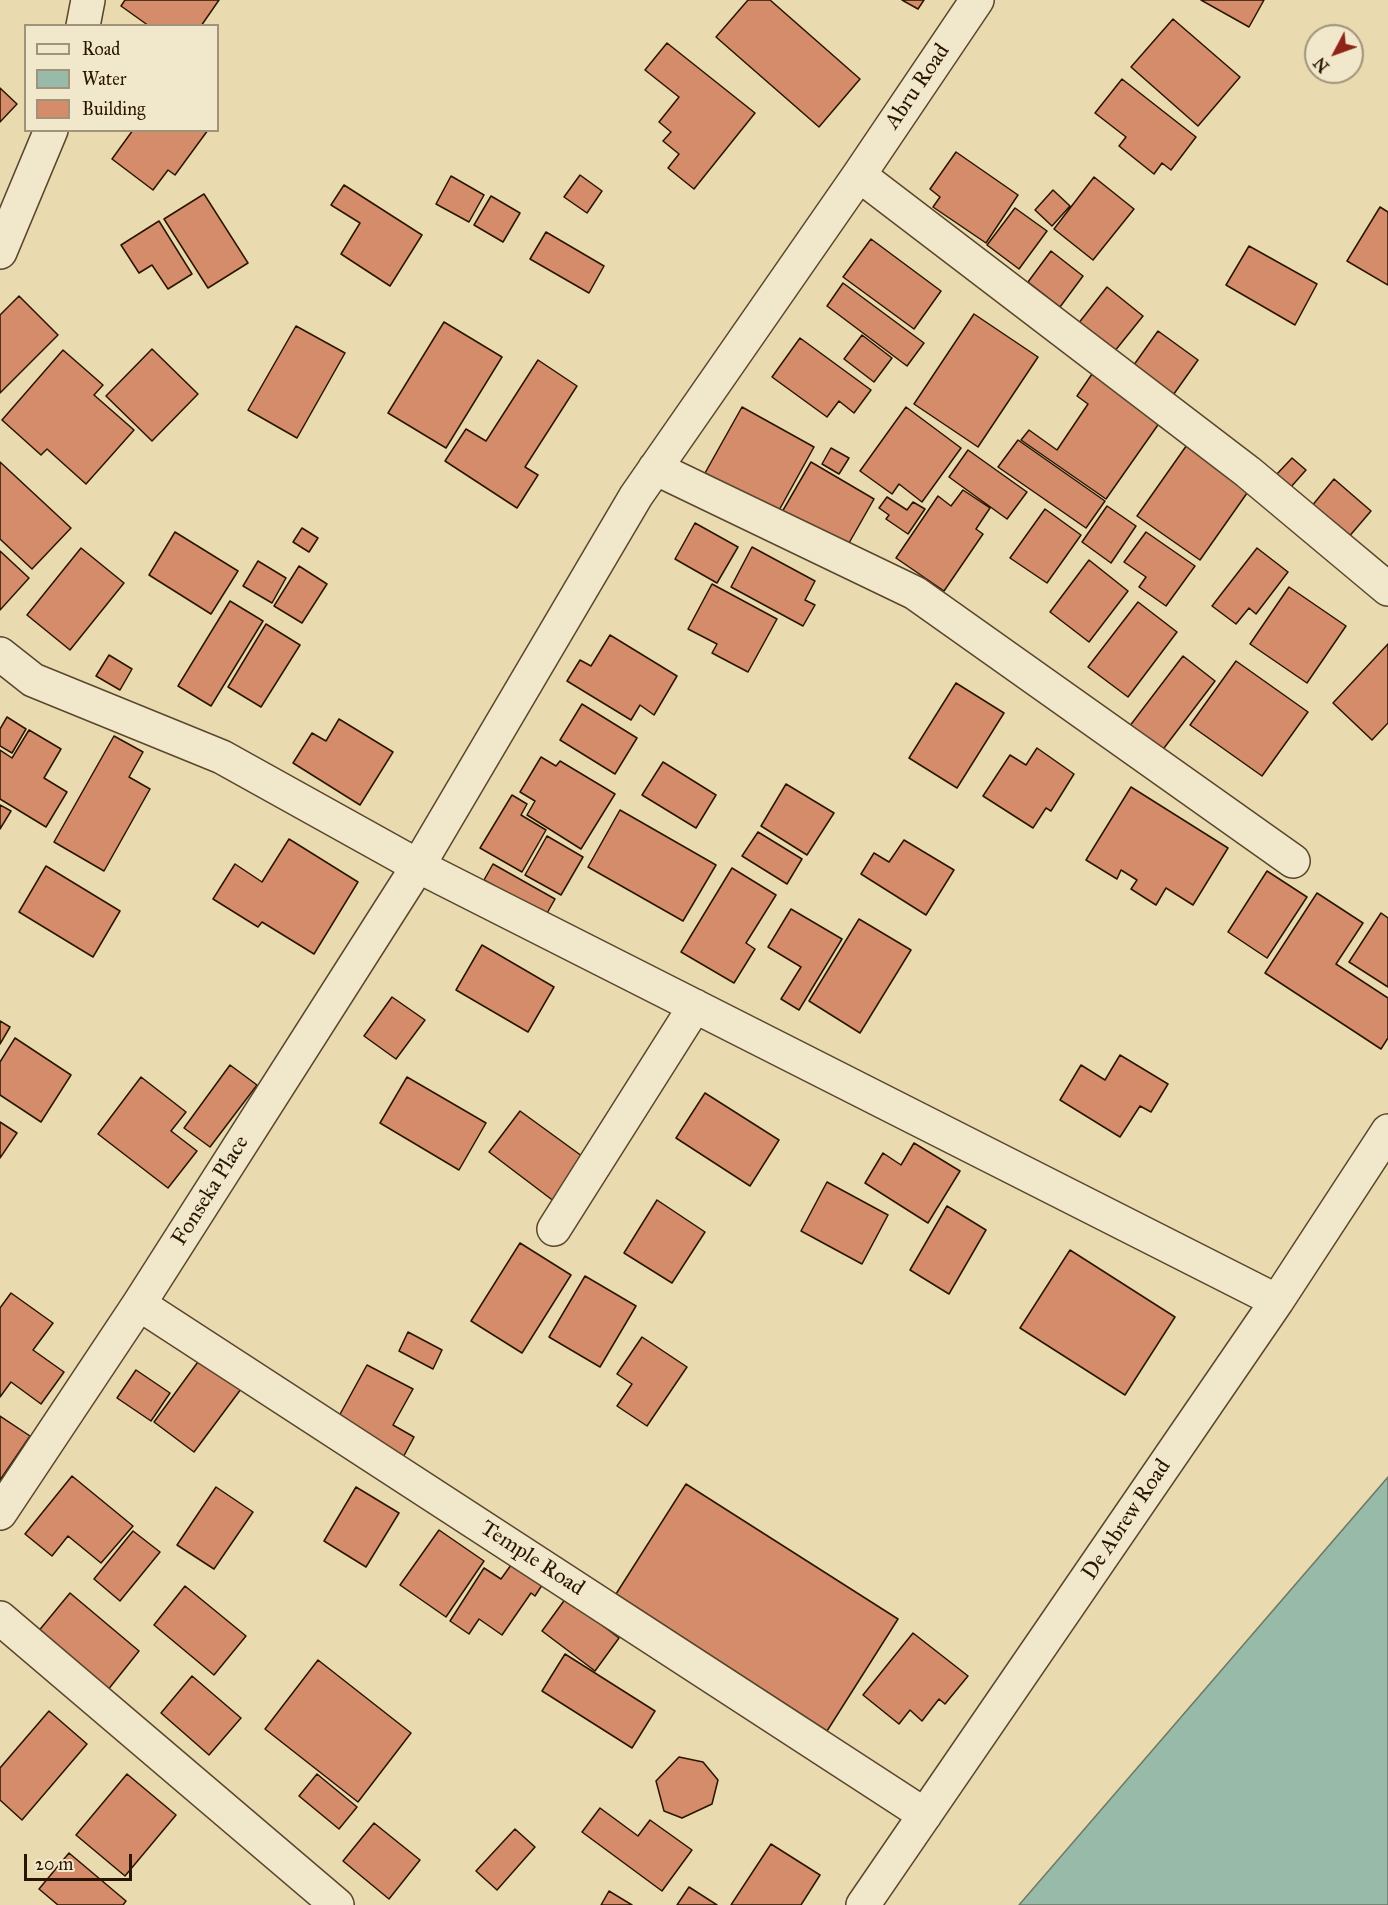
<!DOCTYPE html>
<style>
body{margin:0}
#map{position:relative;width:1388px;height:1905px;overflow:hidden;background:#eadaaf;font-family:"IM FELL Great Primer",serif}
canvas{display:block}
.legend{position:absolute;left:24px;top:24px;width:195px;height:108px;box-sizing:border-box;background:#f1e7cb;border:2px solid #a1937a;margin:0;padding:8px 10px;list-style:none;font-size:18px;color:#291500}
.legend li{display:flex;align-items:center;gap:12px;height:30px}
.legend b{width:30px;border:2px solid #a1937a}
.north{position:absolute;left:1304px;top:24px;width:60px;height:60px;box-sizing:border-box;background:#f1e7cb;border:2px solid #a1937a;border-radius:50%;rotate:229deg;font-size:16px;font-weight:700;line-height:24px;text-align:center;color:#291500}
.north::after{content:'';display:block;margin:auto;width:21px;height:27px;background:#8f2418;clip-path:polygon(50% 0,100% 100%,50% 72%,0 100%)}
.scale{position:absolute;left:24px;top:1854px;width:108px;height:27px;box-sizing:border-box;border:3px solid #291500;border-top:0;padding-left:8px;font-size:18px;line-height:21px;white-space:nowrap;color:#291500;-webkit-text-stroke:4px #f1e7cb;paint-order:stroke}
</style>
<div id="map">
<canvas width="1388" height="1905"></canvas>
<ul class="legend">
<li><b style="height:8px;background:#f1e7cb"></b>Road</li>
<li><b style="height:16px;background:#98bba9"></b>Water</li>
<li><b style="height:16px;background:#d48c6b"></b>Building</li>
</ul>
<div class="north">N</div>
<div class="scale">20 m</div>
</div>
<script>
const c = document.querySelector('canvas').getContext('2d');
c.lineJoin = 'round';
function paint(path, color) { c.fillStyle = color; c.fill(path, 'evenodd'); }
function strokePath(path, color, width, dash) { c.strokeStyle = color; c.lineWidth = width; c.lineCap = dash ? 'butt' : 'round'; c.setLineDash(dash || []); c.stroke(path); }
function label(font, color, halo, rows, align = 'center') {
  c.font = font + ' "IM FELL Great Primer",serif'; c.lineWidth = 6; c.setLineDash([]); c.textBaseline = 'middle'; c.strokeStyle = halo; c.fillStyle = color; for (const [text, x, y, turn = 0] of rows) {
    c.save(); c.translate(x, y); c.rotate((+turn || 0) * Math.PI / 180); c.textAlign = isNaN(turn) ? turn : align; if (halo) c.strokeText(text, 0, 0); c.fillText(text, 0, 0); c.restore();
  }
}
const water = new Path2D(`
 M1388,1477V1905H1019Z`);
paint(water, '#98bba9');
strokePath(water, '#6c7965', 1.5);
const building = new Path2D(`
 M125,0H219L201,26H149L121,6Z
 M748,0H770L860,79L819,127L716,37Z
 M902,0H924L918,9Z
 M1201,0H1264L1249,27Z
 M1173,19L1240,77L1198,126L1131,67Z
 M667,43L755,113L694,189L668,168L679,154L663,141L671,132L659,122L679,97L645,70Z
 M1122,79L1196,137L1171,170L1162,163L1154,174L1119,146L1126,137L1095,113Z
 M0,88L17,104L0,122Z
 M133,130H208L175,175L168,170L153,190L112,159Z
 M956,152L1018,195L986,243L933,207L940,197L930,189Z
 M580,175L602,191L587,213L564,197Z
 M451,176L484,195L469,222L436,204Z
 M1094,177L1134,209L1093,260L1054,229Z
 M344,185L422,235L390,286L341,254L360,223L331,205Z
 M1053,190L1070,206L1052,226L1035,210Z
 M204,194L248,263L208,288L164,219Z
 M491,196L520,213L503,242L474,225Z
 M1380,207L1388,212V285L1347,261Z
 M1015,208L1047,231L1019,269L987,245Z
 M159,221L192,274L168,289L152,265L139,273L121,245Z
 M546,232L604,266L589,293L530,259Z
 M871,239L941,291L914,329L843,277Z
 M1249,246L1317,284L1295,325L1226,285Z
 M1051,251L1083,276L1060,307L1028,282Z
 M843,283L924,343L907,366L827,306Z
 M1107,287L1143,316L1114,352L1078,324Z
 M19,296L58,335L0,393V315Z
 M974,314L1038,357L978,447L914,404Z
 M444,322L502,357L446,448L388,413Z
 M296,326L345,353L297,438L248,410Z
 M1158,331L1198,360L1171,398L1131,369Z
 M862,335L892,358L874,382L844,359Z
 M800,338L871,390L854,413L839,401L827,417L772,377Z
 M152,349L198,394L152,441L106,396Z
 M63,350L103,385L94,395L134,430L86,484L47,449L41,455L2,420Z
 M538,360L577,386L525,467L538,475L517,508L445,461L466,429L486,441Z
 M1092,374L1160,422L1106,499L1021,440L1029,430L1057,450L1088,404L1077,396Z
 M742,407L814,447L777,514L705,473Z
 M906,407L961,448L922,502L899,484L892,494L860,471Z
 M1018,440L1105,501L1086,528L998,467Z
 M1189,442L1252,486L1200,560L1137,516Z
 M831,448L849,458L839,474L822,464Z
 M968,450L1027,492L1007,519L949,477Z
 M1292,458L1306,470L1290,488L1276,475Z
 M0,462L71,528L32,569L0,539Z
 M811,462L874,499L845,550L782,512Z
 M1334,479L1371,511L1347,539L1311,507Z
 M963,490L990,508L976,529L983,534L944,591L896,558L938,496L951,506Z
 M887,497L907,510L913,502L925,509L908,534L886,519L889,515L879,508Z
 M1107,506L1136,526L1111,563L1082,542Z
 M1045,509L1081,535L1047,583L1010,558Z
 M695,523L738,547L717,583L675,559Z
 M302,528L318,538L309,552L293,542Z
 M175,532L238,571L211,614L149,575Z
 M1146,532L1195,566L1166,606L1139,587L1146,577L1124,562Z
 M752,547L815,581L805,600L815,605L803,626L731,587Z
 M81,548L124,583L70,650L27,615Z
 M1257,548L1288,572L1256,614L1249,608L1236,624L1212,606Z
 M0,551L29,578L0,610Z
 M1089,560L1128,591L1089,642L1050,612Z
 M258,561L286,578L272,603L243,586Z
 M299,566L327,584L302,623L274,606Z
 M712,584L777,619L748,672L712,653L717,644L688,629Z
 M1289,587L1346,626L1307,683L1250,644Z
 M230,601L263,621L211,706L178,686Z
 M1138,602L1177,632L1128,697L1088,667Z
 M266,624L300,645L261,707L228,687Z
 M610,635L677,676L654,715L640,705L631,720L567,681L580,660L591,666Z
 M1388,644V723L1372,740L1333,703Z
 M109,655L132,669L120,690L96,676Z
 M1183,656L1215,681L1161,752L1129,727Z
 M1236,661L1308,712L1262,776L1190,725Z
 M956,683L1004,713L957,788L909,758Z
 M582,704L637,738L615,774L560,740Z
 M7,717L26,729L12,753L0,746V729Z
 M339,719L393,752L360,805L293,763L312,733L326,741Z
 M29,730L61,749L44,778L67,792L46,827L0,799V750L12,758Z
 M114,736L143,752L129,777L150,789L104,871L54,842Z
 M1037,748L1074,774L1051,811L1046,808L1033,828L983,796L1010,755L1026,765Z
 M541,757L556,766L560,761L615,794L581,849L527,815L535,801L520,792Z
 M663,762L716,795L696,828L642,795Z
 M786,784L834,813L807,855L761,826Z
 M1131,787L1228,848L1193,905L1166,888L1156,905L1131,889L1137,880L1121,870L1117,879L1086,860Z
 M512,795L527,804L521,815L546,830L522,872L480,848Z
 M0,805L11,811L0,829Z
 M620,810L716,865L683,921L588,867Z
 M758,832L802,859L787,884L742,856Z
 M547,836L583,857L561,895L525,875Z
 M289,839L358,882L314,954L262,922L258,927L213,899L235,864L262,882Z
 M904,840L954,870L926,915L861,874L874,853L889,862Z
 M493,864L555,899L546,915L484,880Z
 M46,866L120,911L93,957L19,912Z
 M732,868L776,895L746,943L755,949L734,983L681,952Z
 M1267,871L1307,897L1267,958L1228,932Z
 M1317,893L1363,923L1336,964L1388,998V1038L1381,1049L1265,973Z
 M791,909L842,939L799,1010L781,999L801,967L768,947Z
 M1381,913L1388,918V987L1349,962Z
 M859,919L911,950L860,1033L809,1001Z
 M482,945L554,987L528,1032L456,990Z
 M392,997L425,1020L396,1059L364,1036Z
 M0,1021L10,1027L0,1044Z
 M15,1038L71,1075L41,1122L0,1095V1062Z
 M1120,1055L1168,1084L1151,1112L1140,1106L1120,1137L1060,1100L1081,1065L1105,1080Z
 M230,1065L257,1085L210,1147L184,1128Z
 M141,1077L186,1112L171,1131L197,1151L168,1188L98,1134Z
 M407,1077L486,1123L459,1170L380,1123Z
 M705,1093L779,1140L750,1186L676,1138Z
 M520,1111L586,1159L555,1202L489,1152Z
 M0,1122L17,1133L0,1158Z
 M914,1143L960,1171L928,1223L865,1183L883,1153L901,1165Z
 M827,1182L888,1215L862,1264L801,1231Z
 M657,1200L705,1232L672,1283L624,1253Z
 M947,1206L986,1230L949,1294L910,1270Z
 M520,1243L571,1275L522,1353L471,1321Z
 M1070,1250L1175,1317L1125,1395L1020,1328Z
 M585,1276L636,1306L600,1367L549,1337Z
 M11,1293L53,1323L33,1350L64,1372L41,1404L11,1382L0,1397V1308Z
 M408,1332L442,1350L433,1369L399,1351Z
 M642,1337L687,1367L647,1426L617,1406L632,1384L617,1374Z
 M203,1355L244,1385L194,1452L154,1422Z
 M367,1365L413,1389L393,1425L414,1437L400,1463L333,1427Z
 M136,1370L170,1393L151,1421L117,1398Z
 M0,1416L30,1436L0,1480Z
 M72,1476L133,1526L101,1563L68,1536L52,1556L25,1534Z
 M686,1484L898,1619L827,1731L616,1594Z
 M216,1487L253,1512L214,1569L177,1545Z
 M356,1487L399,1513L366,1567L324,1541Z
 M439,1530L484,1561L446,1617L400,1585Z
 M133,1531L160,1552L120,1601L94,1579Z
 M516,1558L546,1579L535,1596L531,1593L502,1635L479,1619L469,1634L450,1621L484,1568L501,1579Z
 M185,1586L246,1636L214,1675L154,1625Z
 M70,1593L139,1651L107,1691L37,1633Z
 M566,1598L619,1638L595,1671L542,1631Z
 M913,1633L968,1676L945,1704L939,1699L922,1721L910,1710L899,1724L863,1695Z
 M565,1654L655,1711L632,1748L542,1691Z
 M318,1660L411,1733L358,1802L265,1729Z
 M192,1676L241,1718L209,1755L161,1713Z
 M49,1711L87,1744L22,1820L0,1800V1768Z
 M679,1757L703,1762L718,1780L712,1804L682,1818L664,1811L656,1781Z
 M127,1774L176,1815L125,1876L76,1835Z
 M317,1774L357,1807L339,1829L299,1796Z
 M600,1808L638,1836L650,1820L692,1850L662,1891L582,1832Z
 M374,1823L420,1860L389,1899L343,1861Z
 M515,1829L535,1847L497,1890L476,1871Z
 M771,1844L820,1875L801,1905H731Z
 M69,1853L126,1901L123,1905H58L39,1889Z
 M689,1887L717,1905H677Z
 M609,1891L632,1905H601Z`);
paint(building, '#d48c6b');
strokePath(building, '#291500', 1.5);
const minor = new Path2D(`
 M83,26L88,0
 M859,175L1248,472L1388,589
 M0,252L51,130
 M655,468L915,593L1293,861
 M0,654L33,680L222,757L418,866L1277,1301
 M554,1229L695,1006
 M139,1304L925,1815
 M0,1513L139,1304L418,866L636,496L859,175L977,0
 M0,1618L337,1905
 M863,1905L1277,1301L1388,1131`);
strokePath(minor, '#59462c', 36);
strokePath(minor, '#f1e7cb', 33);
label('22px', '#291500', '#f1e7cb', [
 ["Abru Road",918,87,-56],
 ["Fonseka Place",211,1191,-58],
 ["De Abrew Road",1127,1520,-56],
 ["Temple Road",532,1559,33]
]);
</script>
